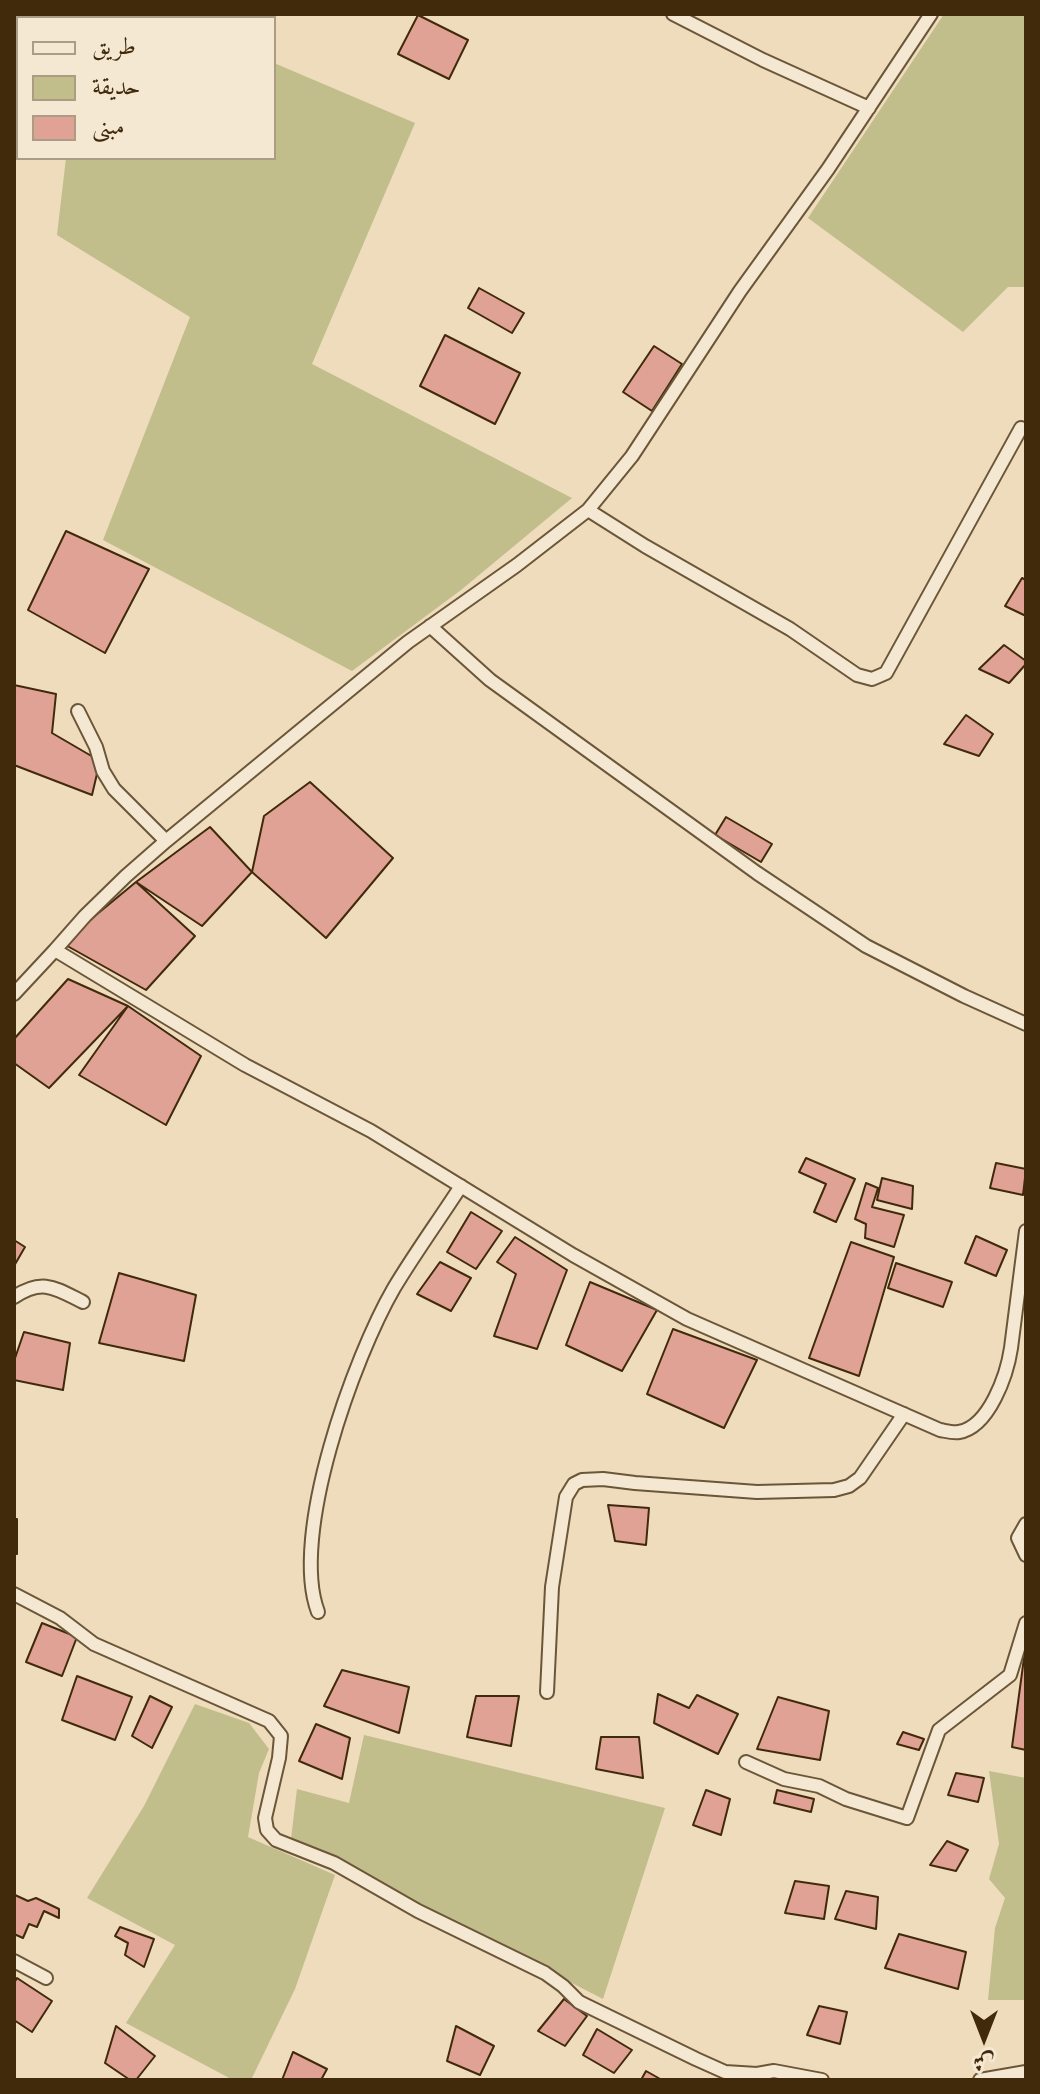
<!DOCTYPE html>
<meta charset="utf-8">
<style>
body{margin:0}
#map{position:relative;width:1040px;height:2094px;overflow:hidden;background:#eedcbc;font-family:Cardo,Amiri,serif}
canvas{display:block}
.frame{position:absolute;inset:0;border:16px solid #412a0c;pointer-events:none}
.legend{position:absolute;left:16px;top:16px;width:260px;height:144px;box-sizing:border-box;background:#f4e8d3;border:2px solid #ac9c83;margin:0;padding:10px 14px;list-style:none;font-size:24px;color:#412a0c}
.legend li{display:flex;align-items:center;gap:16px;height:40px}
.legend b{width:40px;border:2px solid #ac9c83}
.north{position:absolute;left:944px;top:1998px;width:80px;height:80px;-webkit-text-stroke:6px #f4e8d3;paint-order:stroke;rotate:180deg;font-size:22px;font-weight:700;line-height:32px;text-align:center;color:#412a0c}
.north::after{content:'';display:block;margin:auto;width:28px;height:36px;background:#412a0c;clip-path:polygon(50% 0,100% 100%,50% 72%,0 100%)}
</style>
<div id="map">
<canvas width="1040" height="2094"></canvas>
<div class="frame"></div>
<ul class="legend">
<li><b style="height:10px;background:#f4e8d3"></b>طريق</li>
<li><b style="height:22px;background:#c1be8b"></b>حديقة</li>
<li><b style="height:22px;background:#e0a295"></b>مبنى</li>
</ul>
<div class="north">ش</div>
</div>
<script>
const c = document.querySelector('canvas').getContext('2d');
c.lineJoin = 'round';
function paint(path, color) { c.fillStyle = color; c.fill(path, 'evenodd'); }
function strokePath(path, color, width, dash) { c.strokeStyle = color; c.lineWidth = width; c.lineCap = dash ? 'butt' : 'round'; c.setLineDash(dash || []); c.stroke(path); }
paint(new Path2D(`
 M84,14H157L167,18H83Z
 M944,14H1026V287H1008L963,332L808,218Z
 M274,63L415,123L312,364L572,498L461,590L352,671L103,540L190,317L57,235L66,158H274Z
 M195,1704L249,1723L269,1749L259,1773L248,1837L335,1875L295,1989L251,2080H233L126,2023L175,1945L87,1898L144,1806Z
 M364,1735L665,1808L603,1999L430,1910L340,1858L291,1839L297,1789L349,1803Z
 M989,1771L1026,1778V2000H988L995,1928L1005,1898L989,1879L999,1844Z`), '#c1be8b');
const building = new Path2D(`
 M418,15L468,40L449,79L398,54Z
 M479,288L524,313L512,333L468,308Z
 M445,335L520,373L495,424L420,386Z
 M654,346L682,364L652,411L623,392Z
 M66,531L149,569L105,653L28,610Z
 M1022,578L1026,580V616L1005,606Z
 M1004,645L1026,661V664L1009,683L979,669Z
 M14,685L56,694L52,733L100,761L92,795L14,765Z
 M966,715L993,734L979,756L944,744Z
 M310,782L393,858L326,938L252,872L264,816Z
 M726,817L772,844L761,862L715,835Z
 M210,827L252,872L202,926L136,882Z
 M136,882L195,936L146,990L62,943Z
 M68,979L128,1006L49,1088L14,1063V1039Z
 M128,1006L201,1056L166,1125L79,1075Z
 M806,1158L855,1179L836,1222L814,1212L826,1184L799,1172Z
 M996,1163L1026,1169L1023,1195L990,1188Z
 M882,1178L913,1186L912,1209L877,1200Z
 M866,1183L878,1188L872,1207L904,1215L894,1247L865,1238L866,1224L855,1219Z
 M471,1212L502,1231L476,1269L447,1252Z
 M976,1236L1007,1250L996,1276L965,1263Z
 M515,1237L567,1270L537,1349L494,1336L516,1274L497,1262Z
 M14,1240L25,1247L14,1266Z
 M851,1242L894,1257L859,1376L809,1358Z
 M440,1262L471,1278L451,1311L417,1294Z
 M896,1263L952,1282L943,1307L888,1288Z
 M119,1273L196,1295L184,1361L99,1343Z
 M590,1282L657,1310L622,1371L566,1345Z
 M673,1329L757,1360L724,1428L647,1394Z
 M24,1332L70,1343L63,1390L14,1380V1361Z
 M608,1505L649,1508L646,1545L615,1541Z
 M14,1519H17V1554H14Z
 M42,1623L77,1637L62,1676L26,1662Z
 M1024,1658L1026,1659V1750L1012,1747Z
 M342,1670L409,1687L399,1733L324,1706Z
 M77,1676L132,1697L115,1740L62,1720Z
 M658,1694L689,1708L697,1695L738,1714L718,1754L654,1723Z
 M150,1696L172,1707L152,1748L132,1736Z
 M476,1696H519L511,1746L467,1737Z
 M778,1697L829,1711L820,1760L757,1749Z
 M316,1724L350,1738L342,1779L299,1761Z
 M903,1732L924,1739L919,1750L897,1744Z
 M601,1737H639L643,1778L596,1769Z
 M956,1773L984,1778L978,1802L948,1795Z
 M706,1790L730,1799L721,1835L693,1825Z
 M777,1790L814,1799L811,1812L774,1803Z
 M947,1841L968,1850L956,1871L930,1865Z
 M795,1881L829,1886L824,1919L785,1913Z
 M846,1891L878,1897L876,1929L835,1919Z
 M15,1895L28,1901L36,1898L59,1909V1918L44,1911L37,1927L29,1924L23,1938L14,1934Z
 M120,1927L154,1939L144,1967L125,1955L128,1943L115,1936Z
 M899,1934L966,1952L958,1989L885,1968Z
 M17,1978L52,2001L32,2032L14,2020V1983Z
 M564,1999L587,2016L565,2046L538,2031Z
 M819,2006L847,2012L840,2044L807,2035Z
 M116,2026L155,2056L136,2080H130L105,2063Z
 M456,2026L494,2046L480,2075L447,2061Z
 M597,2029L632,2050L614,2073L583,2055Z
 M293,2052L327,2069L321,2080H282Z
 M646,2071L662,2080H641Z`);
paint(building, '#e0a295');
strokePath(building, '#412a0c', 2);
const minor = new Path2D(`
 M673,14L763,60L869,108
 M588,510L645,546L790,629L857,675L872,679L886,673L1021,428
 M430,626L490,680L757,873L866,946L964,996L1026,1024
 M78,711L96,747L103,771L114,789L166,841
 M55,950L85,916L126,876L166,841L408,642L517,565L588,510L632,456L740,291L828,169L931,14
 M14,994L55,950L245,1065L371,1131L573,1255L687,1319L940,1430C946,1431 953,1433 959,1432C989,1427 1007,1375 1011,1348L1026,1231
 M14,1297C43,1278 55,1288 83,1302
 M1026,1524L1018,1538L1026,1555
 M14,1594L60,1618L94,1644L269,1721L281,1736L279,1758L265,1818L267,1830L276,1840L334,1863L418,1911L545,1973L563,1986L579,2002L696,2059L725,2072L757,2074L774,2071L822,2080
 M318,1612C289,1536 354,1357 394,1288C415,1253 439,1220 461,1186
 M547,1692L552,1587L566,1497L574,1484L582,1480L603,1479L635,1483L757,1492L834,1490L849,1486L860,1478L904,1414
 M746,1762L784,1779L819,1786L846,1799L907,1818L939,1730L1010,1675L1026,1623
 M14,1961L46,1978
 M980,2080L1026,2072`);
strokePath(minor, '#6c5638', 16);
strokePath(minor, '#f4e8d3', 12);
</script>
